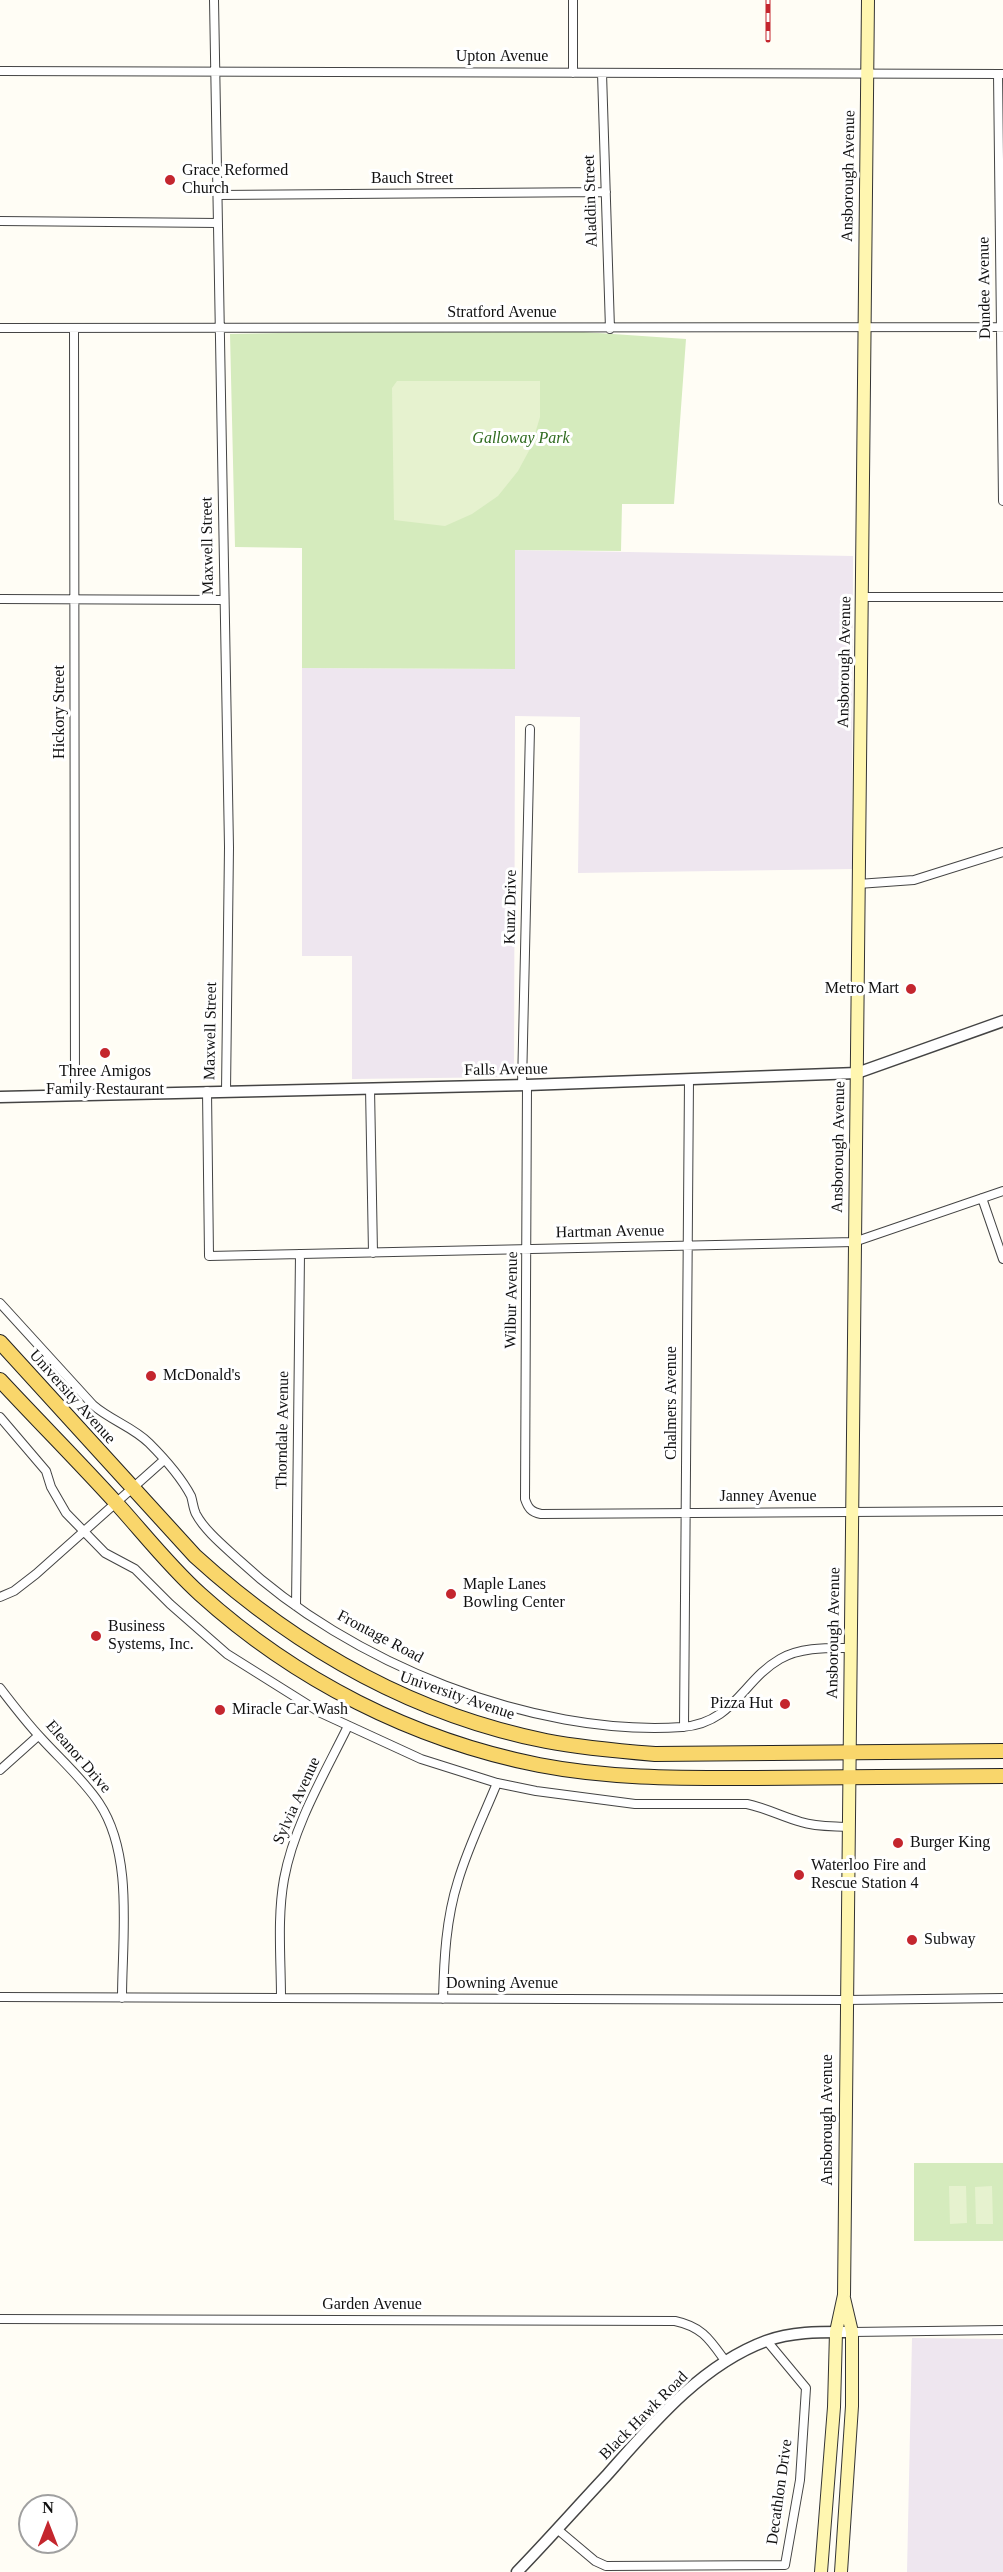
<!DOCTYPE html>
<style>
body{margin:0}
#map{position:relative;width:1003px;height:2572px;overflow:hidden;background:#fffdf5;font-family:"Times New Roman",serif}
canvas{display:block}
.north{position:absolute;left:18px;top:2494px;width:60px;height:60px;box-sizing:border-box;background:#fff;border:2px solid #a0a0a0;border-radius:50%;rotate:0deg;font-size:16px;font-weight:700;line-height:24px;text-align:center;color:#111}
.north::after{content:'';display:block;margin:auto;width:21px;height:27px;background:#c4262e;clip-path:polygon(50% 0,100% 100%,50% 72%,0 100%)}
</style>
<div id="map">
<canvas width="1003" height="2572"></canvas>
<div class="north">N</div>
</div>
<script>
const c = document.querySelector('canvas').getContext('2d');
c.lineJoin = 'round';
function paint(path, color) { c.fillStyle = color; c.fill(path, 'evenodd'); }
function strokePath(path, color, width, dash) { c.strokeStyle = color; c.lineWidth = width; c.lineCap = dash ? 'butt' : 'round'; c.setLineDash(dash || []); c.stroke(path); }
function label(font, color, halo, rows, align = 'center') {
  c.font = font + ' "Times New Roman",serif'; c.lineWidth = 6; c.setLineDash([]); c.textBaseline = 'middle'; c.strokeStyle = halo; c.fillStyle = color; for (const [text, x, y, turn = 0] of rows) {
    c.save(); c.translate(x, y); c.rotate((+turn || 0) * Math.PI / 180); c.textAlign = isNaN(turn) ? turn : align; if (halo) c.strokeText(text, 0, 0); c.fillText(text, 0, 0); c.restore();
  }
}
paint(new Path2D(`
 M515,550L853,556L852,869L578,873L580,717L515,716L514,1077L352,1079V956H302V668L515,669Z
 M912,2338L1003,2339V2572H907Z`), '#eee6ef');
paint(new Path2D(`
 M525,328L686,339L674,504H622L621,551L515,550V669L302,668V548L235,547L230,334Z
 M914,2163H1003V2241H914Z`), '#d5ebbd');
paint(new Path2D(`
 M397,381H540V417L531,447L518,471L498,496L472,514L445,526L394,520L392,388Z
 M949,2186H966L967,2223L950,2224Z
 M992,2186L993,2224H976L975,2187Z`), '#e6f2cf');
const minor = new Path2D(`
 M214,0L229,847L226,1091
 M0,71L1003,74
 M573,73V0
 M602,73L610,329
 M998,74L1003,501
 M218,195L606,192
 M0,221L218,223
 M0,328L1003,327
 M74,328L75,1095
 M862,597H1003
 M0,599L224,600
 M858,884L914,880L1003,852
 M522,1085L530,729
 M527,1085L525,1499C528,1508 531,1512 541,1514L1003,1511
 M370,1088L373,1253
 M207,1091L209,1256L854,1242L1003,1191
 M982,1198L1003,1259
 M0,1303L93,1405C110,1420 133,1427 149,1443C164,1458 181,1477 191,1496C193,1502 193,1508 196,1514C205,1531 225,1547 239,1560C348,1662 532,1737 682,1727C734,1723 743,1680 780,1659C801,1647 827,1648 851,1648
 M0,1417L46,1471L51,1487L66,1513L105,1553L135,1569L170,1604L227,1654L321,1713L421,1759L497,1783L536,1791L635,1804H747C766,1808 783,1817 801,1822C816,1827 832,1826 848,1827
 M0,1597L14,1591L36,1574L164,1460
 M296,1606L300,1254
 M0,1688C13,1705 26,1722 41,1738C60,1759 83,1779 99,1803C134,1855 122,1938 122,1998
 M684,1727L689,1080
 M0,1770L38,1736
 M0,1997L846,2000L1003,1998
 M281,1998C281,1959 277,1918 284,1879C294,1825 324,1775 348,1726
 M443,1999C444,1959 446,1919 458,1881C468,1847 484,1815 497,1783
 M0,2319L675,2321C703,2327 710,2340 726,2362
 M852,2332L1003,2330
 M557,2529L595,2561L606,2566L785,2565L800,2480L806,2388L767,2341`);
const tertiary = new Path2D(`
 M0,1097L527,1085L857,1073L1003,1021
 M517,2572C548,2540 577,2507 607,2475C652,2424 701,2365 766,2341C794,2331 823,2332 852,2332`);
const secondary = new Path2D(`
 M821,2572L834,2407L836,2332L844,2295L868,0
 M841,2572L852,2406V2332L844,2298`);
const primary = new Path2D(`
 M0,1342L195,1556C295,1647 411,1714 546,1741C582,1748 618,1751 655,1754L1003,1751
 M0,1380C39,1422 80,1463 118,1505C145,1535 170,1567 200,1594C295,1680 413,1740 539,1765C611,1779 683,1778 756,1778C838,1777 921,1777 1003,1776`);
strokePath(minor, '#444', 10);
strokePath(tertiary, '#444', 13);
strokePath(secondary, '#333', 14);
strokePath(primary, '#222', 16);
strokePath(minor, '#fff', 8);
strokePath(tertiary, '#fff', 10);
strokePath(secondary, '#fff6b0', 12);
strokePath(primary, '#f9d66b', 14);
const rail = new Path2D(`
 M768,40V0`);
strokePath(rail, '#c4262e', 5);
strokePath(rail, '#fff', 3, [9]);
for (const [x, y, r, color] of [
 [170,180,6,"#c4262e"],
 [911,989,6,"#c4262e"],
 [105,1053,6,"#c4262e"],
 [151,1376,6,"#c4262e"],
 [451,1594,6,"#c4262e"],
 [96,1636,6,"#c4262e"],
 [785,1704,6,"#c4262e"],
 [220,1710,6,"#c4262e"],
 [898,1843,6,"#c4262e"],
 [799,1875,6,"#c4262e"],
 [912,1940,6,"#c4262e"]
]) { const dot = new Path2D(); dot.arc(x, y, r, 0, 2 * Math.PI); c.fillStyle = color; c.fill(dot); strokePath(dot, '#fff', 2); }
label('16px', '#111', '#fff', [
 ["Upton Avenue",502,57],
 ["Ansborough Avenue",849,176,-89],
 ["Bauch Street",412,179],
 ["Aladdin Street",591,201,-92],
 ["Dundee Avenue",985,288,-91],
 ["Stratford Avenue",502,313],
 ["Maxwell Street",208,546,-91],
 ["Ansborough Avenue",845,662,-89],
 ["Hickory Street",60,712,-90],
 ["Kunz Drive",511,907,-89],
 ["Maxwell Street",211,1031,-89],
 ["Falls Avenue",506,1070,-1],
 ["Ansborough Avenue",839,1147,-89],
 ["Hartman Avenue",610,1232,-1],
 ["Wilbur Avenue",512,1300,-89],
 ["University Avenue",72,1397,48],
 ["Chalmers Avenue",672,1403,-90],
 ["Thorndale Avenue",283,1430,-89],
 ["Janney Avenue",768,1497],
 ["Ansborough Avenue",834,1633,-89],
 ["Frontage Road",380,1637,28],
 ["University Avenue",457,1696,19],
 ["Eleanor Drive",78,1757,49],
 ["Sylvia Avenue",297,1801,-66],
 ["Downing Avenue",502,1984],
 ["Ansborough Avenue",828,2120,-90],
 ["Garden Avenue",372,2305],
 ["Black Hawk Road",644,2416,-45],
 ["Decathlon Drive",780,2492,-82]
]);
label('16px', '#111', '#fff', [
 ["Grace Reformed",182,171],
 ["Church",182,189],
 ["Metro Mart",899,989,"right"],
 ["Three Amigos",105,1072,"center"],
 ["Family Restaurant",105,1090,"center"],
 ["McDonald's",163,1376],
 ["Maple Lanes",463,1585],
 ["Bowling Center",463,1603],
 ["Business",108,1627],
 ["Systems, Inc.",108,1645],
 ["Pizza Hut",773,1704,"right"],
 ["Miracle Car Wash",232,1710],
 ["Burger King",910,1843],
 ["Waterloo Fire and",811,1866],
 ["Rescue Station 4",811,1884],
 ["Subway",924,1940]
], 'left');
label('italic 16px', '#2f6b1f', '#fff', [
 ["Galloway Park",521,439]
]);
</script>
